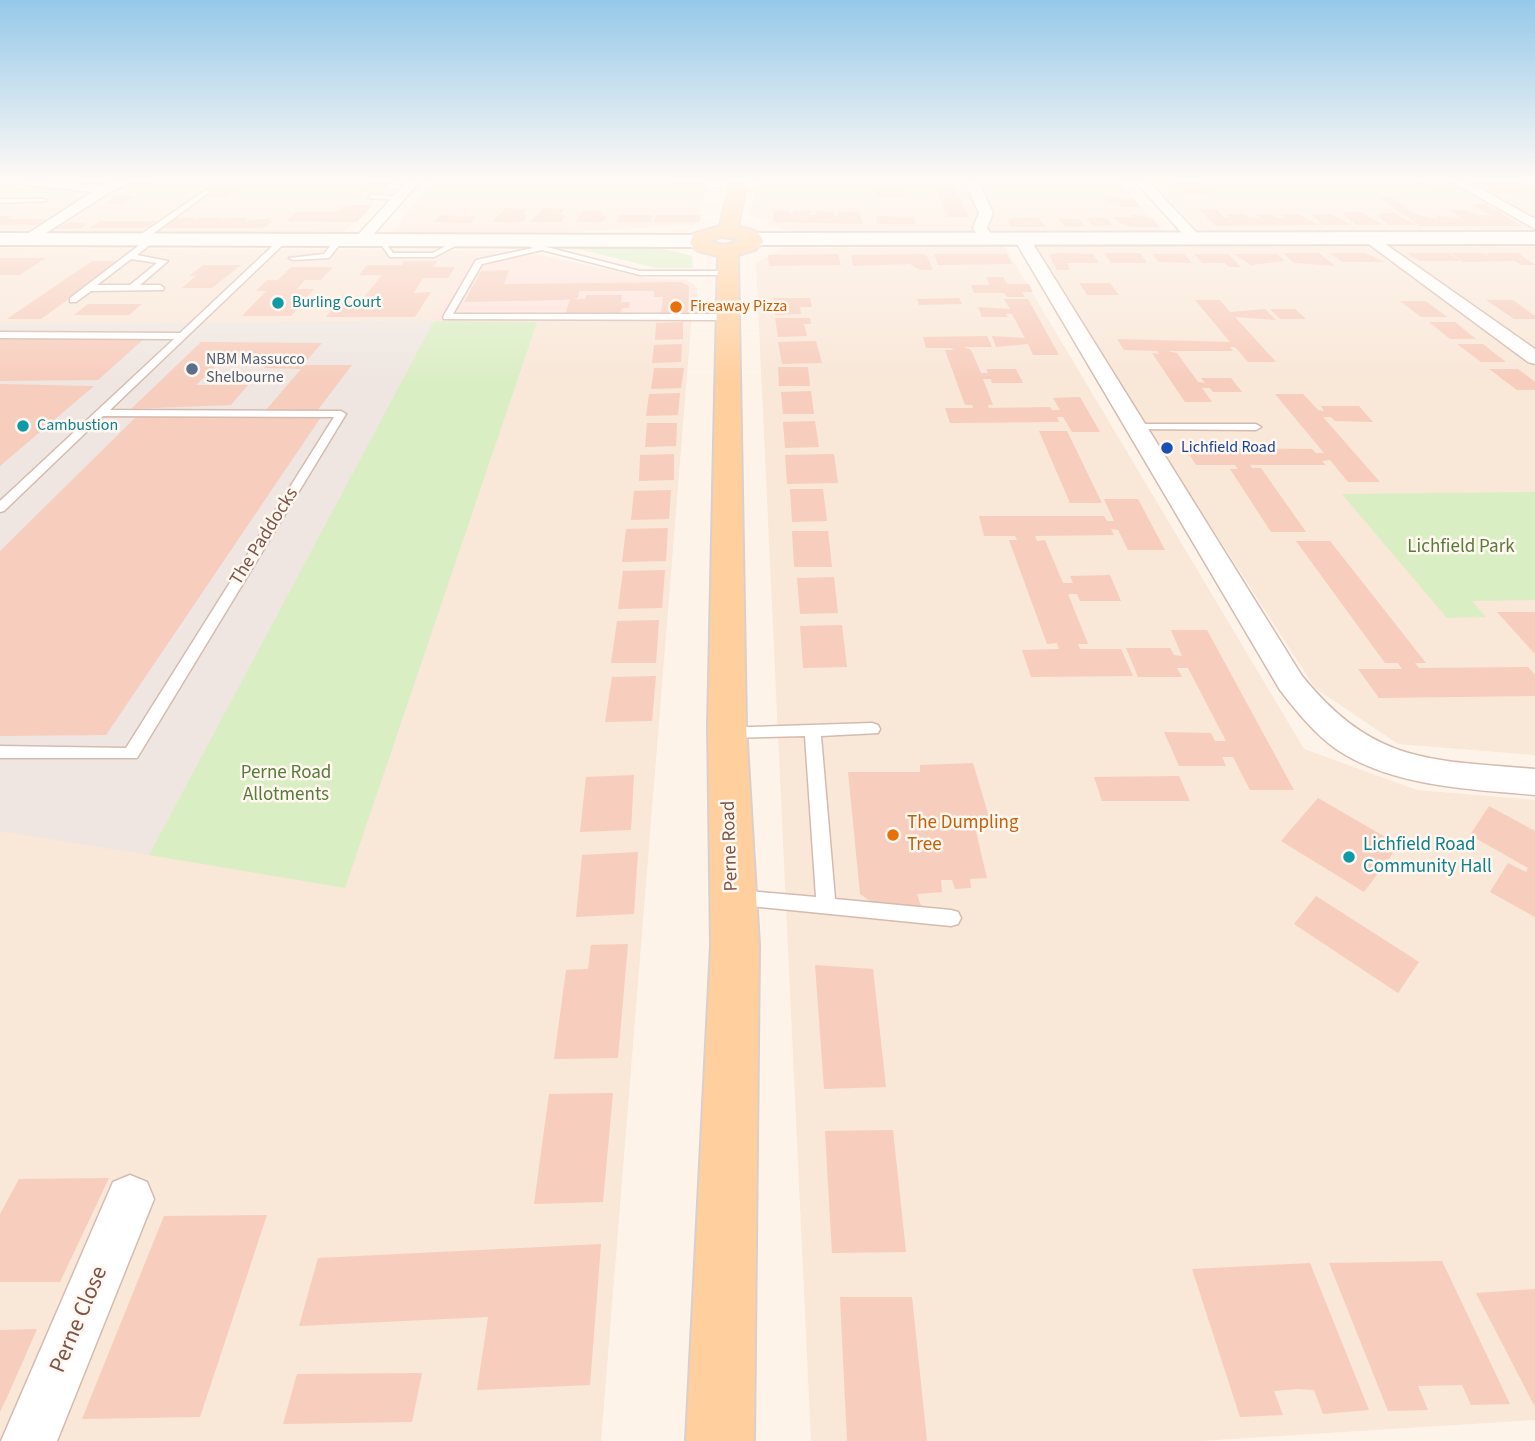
<!DOCTYPE html>
<style>
body{margin:0}
canvas{display:block;background:#fef3e8}
</style>
<canvas width="1535" height="1441"></canvas>
<script>
const c = document.querySelector('canvas').getContext('2d');
c.lineJoin = 'round';
function paint(path, color) { c.fillStyle = color; c.fill(path, 'evenodd'); }
function strokePath(path, color, width, dash) { c.strokeStyle = color; c.lineWidth = width; c.lineCap = dash ? 'butt' : 'round'; c.setLineDash(dash || []); c.stroke(path); }
function label(font, color, halo, rows, align = 'center') {
  c.font = font + ' "Source Sans 3",sans-serif'; c.lineWidth = 5; c.setLineDash([]); c.textBaseline = 'middle'; c.strokeStyle = halo; c.fillStyle = color; for (const [text, x, y, turn = 0] of rows) {
    c.save(); c.translate(x, y); c.rotate((+turn || 0) * Math.PI / 180); c.textAlign = isNaN(turn) ? turn : align; if (halo) c.strokeText(text, 0, 0); c.fillText(text, 0, 0); c.restore();
  }
}
paint(new Path2D(`
 M0,180H394L343,234H0Z
 M434,180H709L694,225L536,234H390Z
 M758,180H1117L1165,233L790,232L750,215Z
 M1150,180H1535V233H1204Z
 M1535,246V755L1398,744L1315,688L1031,247Z
 M1005,247L1304,749L1417,790L1535,800V1420L1199,1441H811L756,263L784,248Z
 M0,248L522,251L694,288L601,1441H0Z`), '#f9e7d8');
paint(new Path2D(`
 M496,251H511L627,277L687,280L697,287L699,320L429,322L473,257Z`), '#ffe2db');
paint(new Path2D(`
 M434,321L149,855L0,831V324Z`), '#efe6e1');
paint(new Path2D(`
 M566,246C608,246 652,243 692,256L693,268H656Z
 M434,321L537,322L345,888L149,855Z
 M1535,492V600L1472,601L1486,617L1447,618L1342,494Z`), '#daeec4');
paint(new Path2D(`
 M669,180H704L703,184H668Z
 M1169,180H1199L1205,185L1176,186Z
 M1397,180H1422L1432,186H1447L1456,191H1426L1413,183Z
 M1472,180H1511L1535,192L1497,194Z
 M371,181L390,182L381,191H361Z
 M139,182H157L144,190H126Z
 M36,185H47L33,191H10Z
 M934,185H954L969,217H948Z
 M48,186L70,188L60,193H35Z
 M1178,188H1209L1215,194L1186,195Z
 M219,189H238L227,197H207Z
 M875,190H903L905,197H876Z
 M116,196H136L122,204L105,203Z
 M1103,196L1133,199L1140,207H1121L1117,203H1108Z
 M1378,197H1391L1418,215L1432,218L1439,219L1434,215L1462,219L1449,210H1466L1485,218L1481,215H1490L1471,204H1486L1522,226H1420Z
 M345,205H373L357,222L286,221L297,212H338Z
 M506,208L527,209L523,215H527L523,222H492Z
 M543,208L564,209L560,215H565L561,222H530Z
 M1198,209H1215L1226,218H1230L1225,214H1245L1249,218H1260L1255,214H1272L1277,218H1285L1280,214H1298L1319,225L1216,226Z
 M774,210L790,211L789,214L793,215V211H810V215H816V211L834,212V216H838L839,212H859L863,224L773,222Z
 M583,211H602L601,216H606L603,222H575Z
 M1341,212H1361L1383,225H1356Z
 M1385,213H1395L1416,225H1388L1376,214Z
 M1131,214L1153,219L1160,227H1130L1120,223L1114,217H1133Z
 M1311,214H1331L1351,225H1323Z
 M440,215L458,216H476L470,223L434,222Z
 M619,215H652L650,222H617Z
 M656,215H701L700,222H654Z
 M0,216H11L7,219H47L37,225H0Z
 M876,216L914,217L915,224H877Z
 M177,218H196L192,221L201,218H223L219,221L227,218H247L244,221L272,218L269,221H273L264,228H159Z
 M1019,218H1039L1046,227H1011L1007,219Z
 M1087,218H1107L1112,225L1093,226Z
 M1058,219H1079L1085,226L1065,227Z
 M100,221H157L147,228H89Z
 M71,222L87,224L82,228L54,229Z
 M1058,253L1093,254L1099,263H1067L1070,270H1057L1049,255Z
 M1104,253H1140L1147,263H1111Z
 M1283,253H1319L1335,266L1294,263Z
 M1330,253H1365L1385,262H1342Z
 M1407,253H1449L1461,261H1419Z
 M1451,253H1483L1493,259L1485,253H1518L1535,265H1522L1514,261L1463,262Z
 M838,254L841,265L769,266L768,255Z
 M923,254L927,256L933,270H920L910,264L853,266L851,255Z
 M934,254H1007L1012,264L938,265Z
 M1152,254H1184L1192,263L1159,262Z
 M1194,254H1228L1241,267H1229L1225,263H1202Z
 M1234,254H1277L1285,261L1251,265Z
 M0,258H46L20,275H0Z
 M92,261H122L41,319H7Z
 M404,261H437L433,267H455L448,278H423L414,293L431,292L415,317H326L338,303L360,302L382,275H359L367,265H402Z
 M203,265H241L212,288H182L196,276H189Z
 M291,267H333L321,280H305L297,289H314L291,316H242L266,291H256L267,280H278Z
 M509,270L504,284L681,282L689,286L688,312L661,313L663,297H654V291H579L578,298L563,300L464,302L481,271Z
 M986,277H1003L1007,284H1029L1033,292H1022L1025,297H1007L1004,293H974L971,285H990Z
 M1079,283H1110L1119,295H1087Z
 M586,295H622L621,302H630L629,308H622L620,315H565L570,299H585Z
 M773,298H810L812,307H800L801,314L775,315Z
 M959,298L962,304L919,305L917,299Z
 M1004,299H1028L1059,355H1033L1028,344L996,347L992,336L1025,338L1012,314H1006L1008,317H982L978,307L1010,309Z
 M1195,300H1220L1230,312L1265,309L1276,320L1235,317L1276,362H1248L1235,347H1230L1233,351H1167L1177,353L1198,382L1205,383L1201,378H1231L1242,392H1213L1210,388H1202L1212,402H1185L1152,353L1159,354L1157,351L1124,350L1117,339L1230,342Z
 M1486,300H1513L1535,316V319H1514Z
 M1400,301H1426L1447,317H1421Z
 M88,304H142L129,315H74Z
 M1270,309H1295L1306,319H1280Z
 M775,318H810L811,324H804L807,336L778,337Z
 M683,322V339L655,340L656,323Z
 M1429,322H1455L1476,339H1450Z
 M987,336L992,347H964L971,350L981,373H988L986,369H1016L1023,383H992L991,379H983L993,405H988L989,408L1050,407L1052,410H1060L1053,398L1080,397L1100,432H1072L1063,417H1057L1059,422L950,423L945,408H973L972,405H965L945,350H953L952,348H926L923,337Z
 M145,338L98,380L0,381V339Z
 M816,341L822,363L782,364L778,342Z
 M201,342L322,343L303,365H352L317,411L266,410L301,369L264,368L274,358H224L196,385H248L231,405L131,409Z
 M682,344L681,362L652,363L654,345Z
 M1457,344H1483L1506,362H1481Z
 M778,367H808L810,386H779Z
 M654,368H684L681,388L651,389Z
 M1489,369H1518L1535,382V390H1517Z
 M0,384L94,386L0,466Z
 M811,391L814,414H783L781,392Z
 M680,393L678,415L646,416L649,394Z
 M1275,394H1303L1318,410L1324,411L1321,406H1359L1373,422L1335,421L1331,417H1323L1380,482H1348L1330,460L1322,461L1326,465H1250L1252,468H1261L1306,532H1271L1230,469H1238L1235,465H1196L1185,448L1312,449L1316,453H1324Z
 M137,416L321,417L106,735L0,736V551Z
 M815,421L819,447L785,448L783,422Z
 M647,423H677L676,446L645,447Z
 M1039,431H1067L1102,503H1070Z
 M674,454V480L639,481L640,455Z
 M834,454L838,483L787,484L785,455Z
 M790,489H823L827,521L792,522Z
 M671,490L669,519L631,520L634,491Z
 M1104,499H1138L1165,550H1128L1118,530L1111,529L1114,535L1035,536L1037,541L1045,540L1063,583H1073L1070,576L1110,575L1121,601H1080L1077,594H1068L1088,644H1078L1080,649H1121L1133,676L1031,677L1022,650L1059,649L1057,643L1047,644L1009,540H1017L1015,536H984L979,516H1104L1107,521H1114Z
 M668,528L666,561L622,562L626,529Z
 M792,531H828L832,567H794Z
 M1296,541H1330L1426,663H1415L1419,668L1528,667L1535,675V696L1379,698L1358,669H1402L1398,663H1385Z
 M665,570L662,608L618,609L623,571Z
 M834,577L838,613L800,614L797,578Z
 M1497,612H1535V654Z
 M659,620L656,663H611L617,621Z
 M842,625L847,667L803,668L800,626Z
 M1171,630H1207L1294,790H1250L1233,757H1222L1226,766H1179L1164,732L1211,733L1215,741H1226L1188,668H1177L1182,677H1138L1126,648H1170L1174,655L1182,656Z
 M656,676L652,721L605,722L612,677Z
 M973,763L989,817L973,819L987,878L970,879L971,888L955,889L952,880H941L942,892L917,894L921,906L879,907L860,894L848,772H920V765Z
 M634,775L631,830L580,832L586,777Z
 M1179,776L1190,801H1102L1094,777Z
 M1318,798L1399,845L1364,892L1281,841Z
 M1489,806L1535,831V917L1490,892L1508,863L1526,872L1528,868L1470,835Z
 M638,852L634,914L576,917L582,855Z
 M1316,896L1419,962L1398,993L1294,924Z
 M628,944L618,1058L554,1059L566,970L588,969L591,945Z
 M815,965L873,969L886,1087L824,1089Z
 M613,1093L603,1202L534,1204L549,1094Z
 M893,1130L906,1252L832,1253L825,1131Z
 M109,1178L60,1282H0V1214L19,1179Z
 M267,1215L200,1417L82,1419L164,1216Z
 M601,1244L590,1385L477,1390L488,1317L299,1326L318,1258Z
 M1442,1261L1510,1404L1471,1405L1462,1385L1418,1386L1428,1410L1388,1411L1329,1263Z
 M1310,1263L1369,1410L1323,1414L1314,1390L1297,1389L1274,1391L1283,1415L1240,1417L1192,1269Z
 M1535,1289V1407L1476,1293Z
 M840,1297H912L927,1441H847Z
 M37,1329L9,1393L0,1412V1330Z
 M422,1373L412,1422L283,1424L297,1374Z`), '#f7cdbd');
const service = new Path2D(`
 M206,190L211,191L143,241H137V237Z
 M370,195L399,196L402,198L399,200L368,198Z
 M0,199H44L47,201L0,203Z
 M150,237L157,239L137,255L168,261L140,285H160L164,288L163,290L91,291L76,302H70V298ZM131,259L157,263L130,285H97Z
 M282,237L289,239L110,410L341,411L346,414L137,758H0V746L126,748L334,417L103,416L4,511L0,512V501L174,339L0,338V332L180,333Z
 M337,237L344,239L329,258L293,260L289,258L324,254Z
 M381,237L393,253H433L460,238L467,240L434,257H390L377,239Z
 M531,243L640,271H727L731,273L727,275H640L542,250L482,264L453,314H726L730,317L726,320L444,319L443,317L476,260L533,248L527,245Z
 M1136,424H1256L1261,427L1256,430L1132,429L1131,427Z
 M872,723L878,725L880,729L878,733L821,736L835,899L951,910L958,912L961,918L958,924L951,926L730,904L728,898L730,892L737,890L816,897L805,736L727,738L721,736L719,732L721,728Z`);
const minor = new Path2D(`
 M16,180L104,185L117,180H136L110,192L29,244L21,239L24,236L92,192L22,184Z
 M408,180H421L367,242H357V236Z
 M964,180H978L993,213L987,228L995,239L992,242H982L973,228L979,213Z
 M1134,180H1147L1199,235V241H1189Z
 M1449,180H1465L1535,219V229Z
 M1022,234L1030,239L1302,676C1374,764 1429,760 1535,769V795C1469,789 1393,787 1336,749C1314,733 1297,712 1280,690L1014,239Z
 M1371,234L1535,349V364L1528,362L1366,242V236Z
 M130,1175L147,1182L154,1199L57,1441H1L113,1182Z`);
const tertiary = new Path2D(`
 M1535,232V244L754,245L745,239L754,233Z
 M0,233L698,235L707,241L698,247L0,245Z`);
const primary = new Path2D(`
 M731,180H747L738,227C749,228 761,231 763,242L755,250L738,255L746,726L759,945L754,1441H686L711,945L708,726L718,256L698,251L690,244L693,234L720,226ZM721,237L744,240L725,245L709,242Z`);
strokePath(service, '#d5bbaf', 3);
strokePath(minor, '#d5bbaf', 3);
strokePath(tertiary, '#d5bbaf', 4);
strokePath(primary, '#dacfcc', 4);
paint(service, '#fff');
paint(minor, '#fff');
paint(tertiary, '#fff');
paint(primary, '#ffcf9e');
const sky = c.createLinearGradient(0, 0, 0, 382);
sky.addColorStop(0, '#95c9e9');
sky.addColorStop(0.47, '#fffaf5');
sky.addColorStop(1, '#fffaf500');
c.fillStyle = sky;
c.fillRect(0, 0, 1535, 382);
for (const [x, y, r, color] of [
 [278,303,7,"#0f9aa8"],
 [676,307,7,"#e8710a"],
 [192,369,7,"#5c6f8a"],
 [23,426,7,"#0f9aa8"],
 [1167,448,7,"#1a4fb4"],
 [893,835,7,"#e8710a"],
 [1349,857,7,"#0f9aa8"]
]) { const dot = new Path2D(); dot.arc(x, y, r, 0, 2 * Math.PI); c.fillStyle = color; c.fill(dot); strokePath(dot, '#fff7f0', 2.5); }
label('16px', '#0d838f', '#fff7f0', [
 ["Burling Court",292,303],
 ["Cambustion",37,426]
], 'left');
label('16px', '#c56008', '#fff7f0', [
 ["Fireaway Pizza",690,307]
], 'left');
label('16px', '#4e5e75', '#fff7f0', [
 ["NBM Massucco",206,360],
 ["Shelbourne",206,378]
], 'left');
label('16px', '#164399', '#fff7f0', [
 ["Lichfield Road",1181,448]
], 'left');
label('19px', '#7c5548', '#fff7f0', [
 ["The Paddocks",265,537,-58],
 ["Perne Road",731,846,-92]
]);
label('19px', '#577c3c', '#fff7f0', [
 ["Lichfield Park",1461,548],
 ["Perne Road",286,774],
 ["Allotments",286,796]
]);
label('19px', '#c56008', '#fff7f0', [
 ["The Dumpling",907,824],
 ["Tree",907,846]
], 'left');
label('19px', '#0d838f', '#fff7f0', [
 ["Lichfield Road",1363,846],
 ["Community Hall",1363,868]
], 'left');
label('23px', '#7c5548', '#fff7f0', [
 ["Perne Close",80,1320,-67]
]);
</script>
